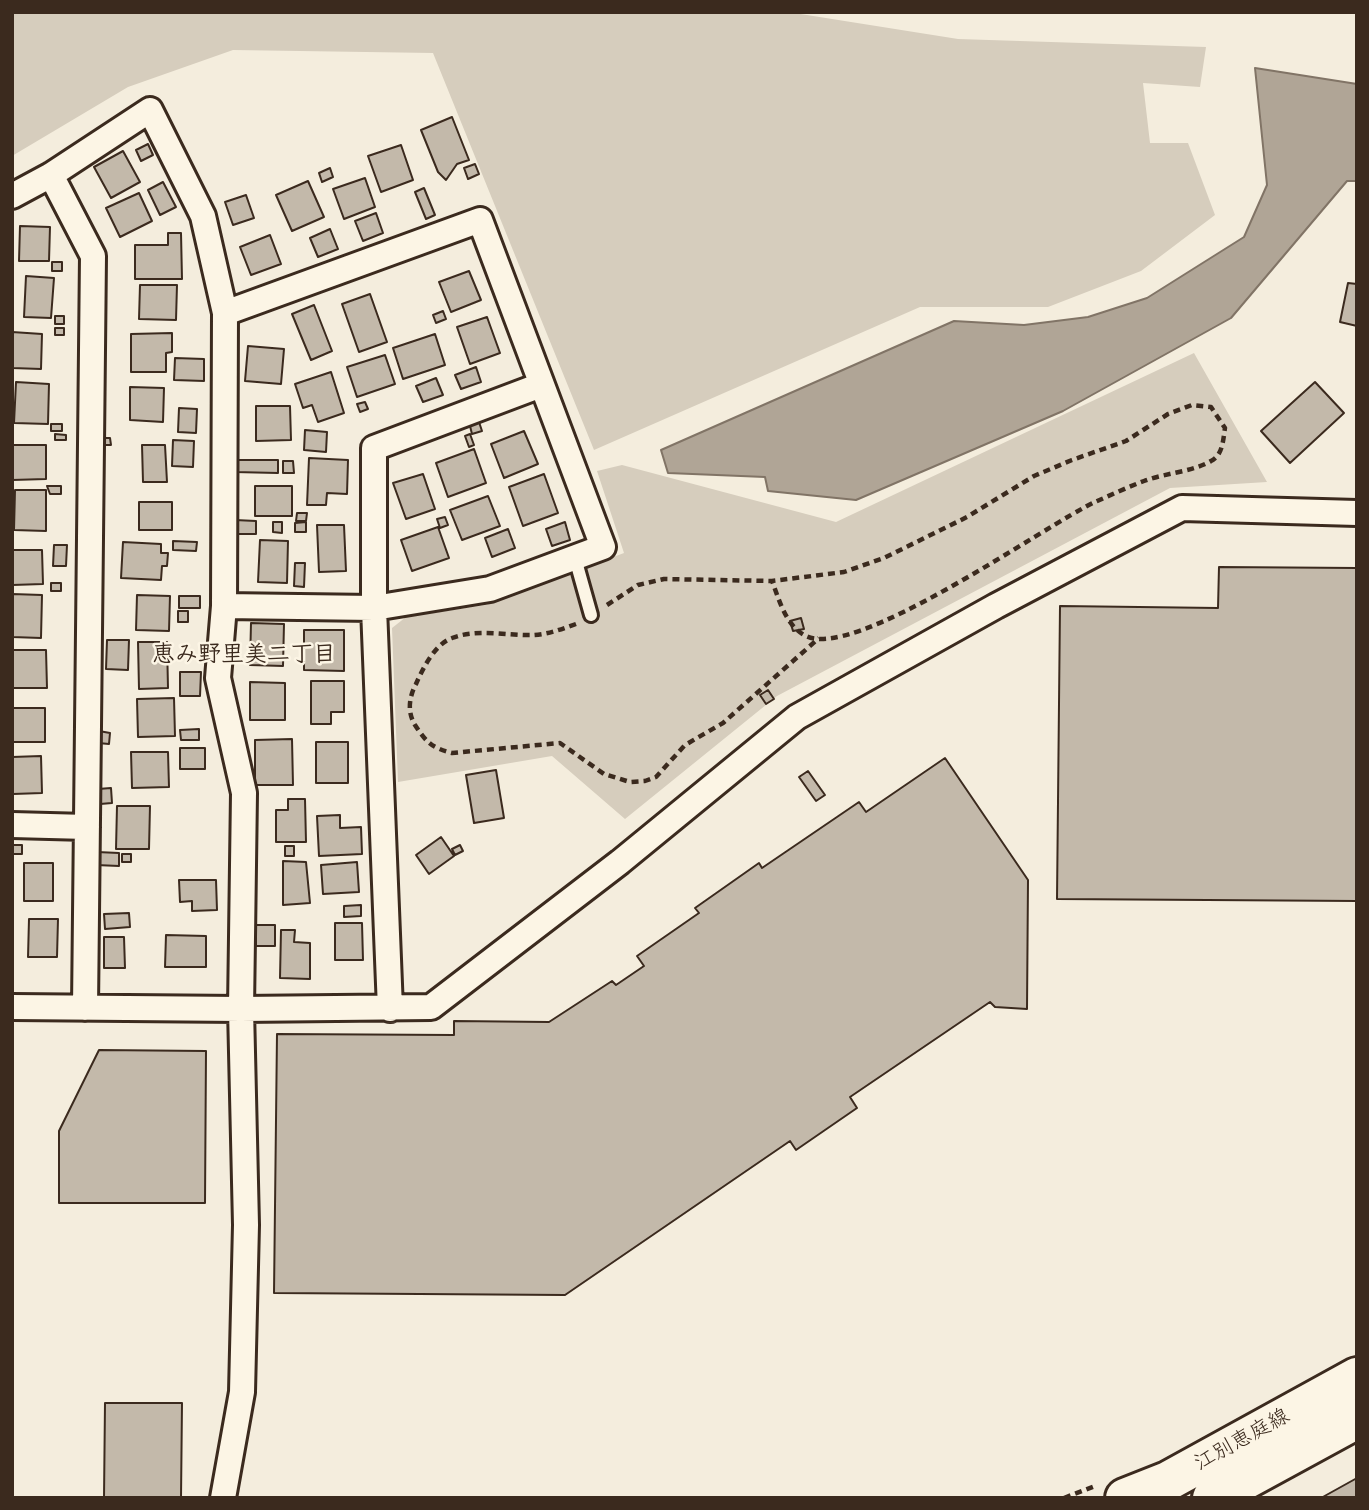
<!DOCTYPE html>
<meta charset="utf-8">
<style>
body{margin:0}
#map{position:relative;width:1369px;height:1510px;overflow:hidden;background:#f4eddd;font-family:"Patrick Hand",sans-serif}
canvas{display:block}
.frame{position:absolute;inset:0;border:14px solid #3b2a1e;pointer-events:none}
</style>
<div id="map">
<canvas width="1369" height="1510"></canvas>
<div class="frame"></div>
</div>
<script>
const c = document.querySelector('canvas').getContext('2d');
c.lineJoin = 'round';
function paint(path, color) { c.fillStyle = color; c.fill(path, 'evenodd'); }
function strokePath(path, color, width, dash) { c.strokeStyle = color; c.lineWidth = width; c.lineCap = dash ? 'butt' : 'round'; c.setLineDash(dash || []); c.stroke(path); }
function label(font, color, halo, rows, align = 'center') {
  c.font = font + ' "Patrick Hand","Klee One",sans-serif'; c.lineWidth = 5; c.setLineDash([]); c.textBaseline = 'middle'; c.strokeStyle = halo; c.fillStyle = color; for (const [text, x, y, turn = 0] of rows) {
    c.save(); c.translate(x, y); c.rotate((+turn || 0) * Math.PI / 180); c.textAlign = isNaN(turn) ? turn : align; if (halo) c.strokeText(text, 0, 0); c.fillText(text, 0, 0); c.restore();
  }
}
paint(new Path2D(`
 M12,12H788L958,39L1206,47L1200,87L1143,83L1150,143H1188L1215,215L1141,271L1048,307H920L594,450L433,53L233,50L128,87L12,156Z
 M1194,353L1267,482L1170,488L777,696L625,819L552,756L398,782L392,628L406,617L486,605L624,553L597,471L622,465L836,522Z`), '#d6cdbd');
const water = new Path2D(`
 M1255,68L1357,84V181H1347L1231,318L1063,411L856,500L768,491L765,477L668,473L661,450L954,321L1024,325L1088,317L1147,298L1244,237L1267,185Z`);
paint(water, '#b0a596');
strokePath(water, '#817466', 2);
const building = new Path2D(`
 M452,117L469,160L457,164L446,180L438,172L421,130Z
 M148,144L153,155L141,161L136,150Z
 M401,145L413,180L381,192L368,156Z
 M123,151L140,182L111,198L94,167Z
 M475,164L479,174L468,179L464,168Z
 M330,168L333,177L322,182L319,173Z
 M365,178L375,207L344,219L333,189Z
 M308,181L324,217L292,231L276,195Z
 M163,182L176,207L160,215L148,190Z
 M424,188L435,215L426,219L415,192Z
 M139,193L152,221L120,237L106,208Z
 M246,195L254,218L233,225L225,202Z
 M376,213L383,233L363,241L355,221Z
 M20,226L50,227L49,261H19Z
 M330,229L338,249L318,257L310,238Z
 M168,233H181L182,279H135V245H168Z
 M270,235L281,264L251,275L240,247Z
 M52,262H62V271H52Z
 M469,271L481,300L451,312L439,282Z
 M26,276L54,278L51,318L24,317Z
 M1348,283L1357,284V326L1340,322Z
 M140,285H177L176,320L139,319Z
 M370,294L387,342L359,352L342,304Z
 M314,305L332,351L311,360L292,314Z
 M443,311L446,319L436,323L433,315Z
 M55,316H64V324H55Z
 M487,317L500,353L470,364L457,327Z
 M55,328H64V335H55Z
 M12,332L42,334L41,369L12,368Z
 M172,333V352L166,353V372H131V334Z
 M435,334L445,365L403,379L393,348Z
 M248,346L284,349L281,384L245,381Z
 M385,355L395,384L357,397L347,367Z
 M175,358L204,359V381L174,380Z
 M476,367L481,382L461,389L455,375Z
 M331,372L344,413L318,422L312,405L303,408L295,384Z
 M436,378L443,395L423,402L416,386Z
 M16,382L49,384L48,424L14,423Z
 M1315,382L1344,413L1290,463L1261,431Z
 M130,387L164,388L163,422L130,420Z
 M365,402L368,409L360,412L357,404Z
 M256,406H290L291,440L256,441Z
 M179,408L197,409L196,433L178,432Z
 M478,419L482,431L472,434L469,422Z
 M51,424H62V431H51Z
 M305,430L327,432L326,452L304,450Z
 M524,431L538,464L504,478L491,444Z
 M55,434L66,435V440H55Z
 M470,434L474,445L469,447L465,436Z
 M99,438H110L111,445H99Z
 M173,440L194,441L193,467L172,466Z
 M12,445H46V479L12,480Z
 M142,445H165L167,482H143Z
 M474,449L486,483L448,497L436,463Z
 M309,458L348,460L347,494L327,493L326,505H307Z
 M234,460H278V473L234,472Z
 M283,461H293L294,473H283Z
 M423,474L435,509L406,519L393,483Z
 M544,474L558,513L523,526L509,487Z
 M47,486H61V494H50Z
 M255,486H292V516H255Z
 M15,490H46V531L14,530Z
 M488,496L500,526L462,540L450,510Z
 M139,502H172V530H139Z
 M297,513H307L306,521H296Z
 M445,517L448,525L440,528L437,519Z
 M235,520L256,521V534H234Z
 M273,522H282V533L273,532Z
 M306,522V532H295V523Z
 M565,522L570,540L552,546L546,529Z
 M317,525H344L346,571L319,572Z
 M438,527L449,558L412,571L401,540Z
 M508,529L515,548L492,557L485,538Z
 M260,540L288,541L287,583L258,582Z
 M173,541L197,542L196,551L173,550Z
 M123,542L161,544V553H168L167,566H162L161,580L121,578Z
 M54,545H67L66,566H53Z
 M12,550H42L43,584L12,585Z
 M295,563H305L304,587L294,586Z
 M1219,567L1357,568V901L1057,899L1060,606L1218,608Z
 M51,583H61V591H51Z
 M12,594L42,595L41,638L12,637Z
 M137,595L170,596L169,631L136,630Z
 M179,596H200V608H179Z
 M178,611H188V622H178Z
 M801,618L804,629L793,631L790,621Z
 M251,623L284,624L283,666L250,665Z
 M304,630H344V671L304,670Z
 M107,640H129L128,670L106,669Z
 M138,642H167L168,688L139,689Z
 M12,650H46L47,688H12Z
 M180,672H201L200,696H180Z
 M311,681H344V712H331V724H311Z
 M250,682L285,683V720H250Z
 M768,690L774,699L766,704L760,695Z
 M174,698L175,736L138,737L137,699Z
 M12,708H45V742H12Z
 M199,729V740H181L180,730Z
 M99,731L110,733L109,744L98,743Z
 M292,739L293,785H255V740Z
 M316,742H348V783H316Z
 M180,748H205V769H180Z
 M131,752H168L169,787L132,788Z
 M41,756L42,793L13,794L12,757Z
 M945,758L1028,880L1027,1009L995,1007L990,1002L850,1097L857,1108L796,1150L790,1141L565,1295L274,1293L277,1034L454,1035V1021L549,1022L612,981L616,985L644,966L637,956L699,913L695,908L759,863L762,868L859,802L866,812Z
 M496,770L504,818L474,823L466,775Z
 M808,771L825,795L816,801L799,777Z
 M111,788L112,803L100,804L98,789Z
 M288,799H305L306,842H276V810H288Z
 M117,806H150L149,849H116Z
 M340,815V828L361,827L362,854L319,856L317,816Z
 M441,837L454,856L429,874L416,855Z
 M13,845H22V854H13Z
 M460,845L463,851L455,855L452,849Z
 M285,846H294V856H285Z
 M97,852L119,853V866L96,865Z
 M122,854H131V862H122Z
 M283,861L306,862L310,903L283,905Z
 M357,862L359,892L323,894L321,865Z
 M24,863H53V901H24Z
 M179,880H216L217,910L192,911V901L180,902Z
 M361,905V916L344,917V906Z
 M129,913L130,927L105,929L104,914Z
 M29,919H58L57,957H28Z
 M335,923H362L363,960H335Z
 M256,925H275V946H256Z
 M281,930H295L294,942L310,943V979L280,978Z
 M166,935L206,936V967H165Z
 M104,937H124L125,968H104Z
 M99,1050L206,1051L205,1203H59V1131Z
 M105,1403H182L181,1498H104Z
 M1357,1478V1498H1321Z`);
paint(building, '#c3b9aa');
strokePath(building, '#3b2a1e', 2);
const service = new Path2D(`
 M575,558L591,615`);
const minor = new Path2D(`
 M51,175L93,256L85,1008
 M12,196L51,175L150,110L203,216L225,313L224,606L218,678L244,793L241,1009L431,1007L620,862L797,717L996,606L1182,508L1357,513
 M224,606L374,608L490,589L603,547L480,220L225,313
 M12,825L87,827
 M12,1007L241,1009L246,1225L242,1392L223,1498
 M390,1009L374,608V448L541,385`);
const primary = new Path2D(`
 M1125,1498L1168,1481L1357,1377
 M1212,1498L1357,1419`);
strokePath(service, '#3b2a1e', 18);
strokePath(minor, '#3b2a1e', 30);
strokePath(primary, '#3b2a1e', 44);
strokePath(new Path2D(`
 M607,605L638,585L664,579L772,581L844,572L884,558L967,517L1034,476L1072,460L1126,441L1168,414L1192,405L1211,407L1225,428C1223,440 1223,455 1211,461C1192,472 1165,473 1144,481C1128,487 1111,495 1095,502C1045,525 852,664 804,635C785,624 779,599 772,581
 M576,624C562,629 549,634 534,635C508,636 478,628 452,638C435,644 423,668 416,684C409,697 407,712 415,725C426,742 432,748 452,753L560,743L604,774L630,782L645,781L656,777L685,745L723,723L819,638
 M1064,1498L1095,1486`), '#3b2a1e', 4.5, [7, 5]);
strokePath(service, '#fcf5e5', 12);
strokePath(minor, '#fcf5e5', 24);
strokePath(primary, '#fcf5e5', 38);
label('21px', '#3b2a1e', '#fcf5e5', [
 ["江別恵庭線",1242,1440,-29]
]);
label('bold 23px', '#3b2a1e', '#fcf5e5', [
 ["恵み野里美二丁目",244,655]
]);
</script>
